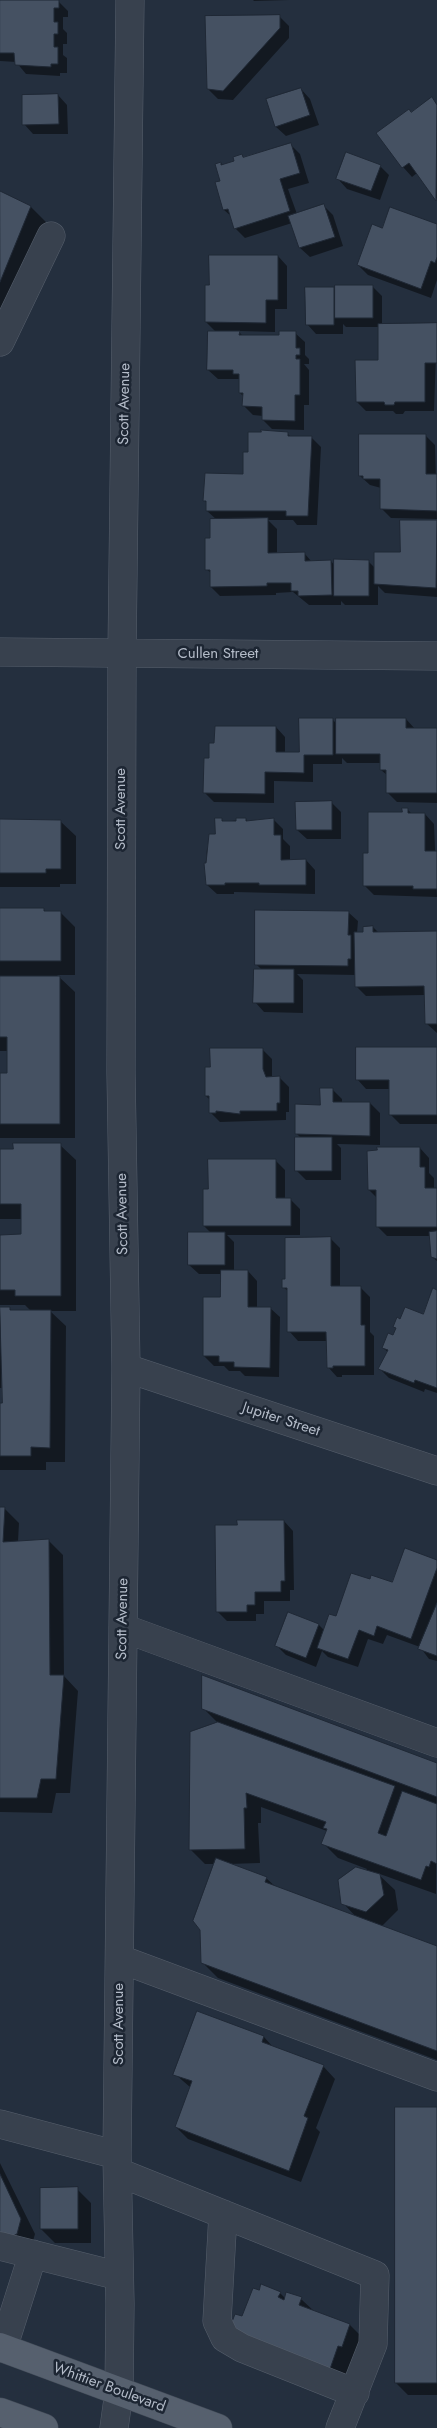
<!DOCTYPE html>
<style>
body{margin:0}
canvas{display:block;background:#242f3e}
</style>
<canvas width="437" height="2428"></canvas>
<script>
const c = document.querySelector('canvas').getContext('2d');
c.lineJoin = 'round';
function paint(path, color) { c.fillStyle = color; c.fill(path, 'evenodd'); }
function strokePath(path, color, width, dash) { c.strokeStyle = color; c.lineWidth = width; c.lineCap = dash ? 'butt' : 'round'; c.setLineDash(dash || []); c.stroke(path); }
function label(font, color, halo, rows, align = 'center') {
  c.font = font + ' Jost,sans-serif'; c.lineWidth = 5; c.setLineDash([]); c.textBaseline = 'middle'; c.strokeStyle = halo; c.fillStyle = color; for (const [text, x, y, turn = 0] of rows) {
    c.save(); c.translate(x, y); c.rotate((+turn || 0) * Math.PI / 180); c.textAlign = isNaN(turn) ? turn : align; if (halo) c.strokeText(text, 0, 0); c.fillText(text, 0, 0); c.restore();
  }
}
paint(new Path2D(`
 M0,0L58,1L68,11V17H63V29L67,33V44H63V55L67,58V73H60V76L26,74L16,62L0,61Z
 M253,0H290L254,1Z
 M279,16L289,26V38L233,100L218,99L208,89Z
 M301,89L310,99L319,125L286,136L276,127Z
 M58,95L67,105L68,134H33L24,124Z
 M432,99L437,105V199L417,173L412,177L403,167L412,114Z
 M290,144L300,154L309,183L288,189L297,214L324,206L333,215L343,246L310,257L300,248L292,223L245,238L235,228L232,217L224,210L221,163L223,165L236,161L242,156L245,158Z
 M380,166L389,175L380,200L347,189L338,179Z
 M0,192L31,207L46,222L0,332Z
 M437,226V280L431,298L368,275L358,265L383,229Z
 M278,256L287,266V309H275V332L238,331L243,336L281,337L295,333L305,342V355L309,359V364H304L309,370V405H304V430L272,429L263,420V416L253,415L244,406V397L240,393V379H218L208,370L217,333L206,322Z
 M372,286L382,296V325H437L434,411H405L403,414H396L393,411H366L357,402L379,361V327H346L343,324V334H316L307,324L333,288L336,291Z
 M287,433L291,437H311L321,447L317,525H297L293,520H268L277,529V554H305L312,562L331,561L335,566L368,561L376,569L401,554V522H437V597L385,593L378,586V605H345L341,601V605H309L293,592L276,593V595L220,596L211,587V573L206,569L217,520L207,511V504L205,501L245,475L249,453Z
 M426,436L435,445L437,519L391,518L381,508V488L370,485L360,476Z
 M332,719L337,724L406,719L416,730H437V803L397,802L388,793V776L381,770V763H347L342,758V764H313V782L274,781V803L214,802L205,793L210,759L276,727L285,737V753H301Z
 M331,802L341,812V839H307L297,830Z
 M407,809L412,814H425L434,824L437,897L374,895L365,886L369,854Z
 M221,819L224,822L246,819L248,822L274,820L283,829V839L290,846V861L306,860L315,870V894L234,892V894H217L207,885L205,871L207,849H210L217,836Z
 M0,821H60L76,836V884H60V887H0Z
 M0,909H43L46,912H60L75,927V975H57L75,992V1138H0V1074H8V1051H0Z
 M348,912L358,921L357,933H364L373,927L379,933H437V1033L426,1023V995L366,996L356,986V975L297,974L303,980V1013L264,1012L255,1002L262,970L256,964Z
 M437,1048V1124H400L390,1114V1089H366L357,1079Z
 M262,1049L272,1059V1078H280L289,1087V1112H286V1120L220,1122L210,1112V1100L206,1096Z
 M333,1090L342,1099V1103H370L380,1113V1145L337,1144L341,1148V1180H306L296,1170L301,1138L296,1133L321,1106Z
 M60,1145L76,1160V1311H50L66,1326L65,1462H46V1470H0V1405H3V1388H0V1308H9L12,1311H31L25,1305H0V1236H23V1219H0V1150Z
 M420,1148L429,1158V1173L434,1178V1189H437V1261L432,1257L431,1236H387L377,1226V1198L369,1190Z
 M275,1160L285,1170V1200H291L300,1209V1235H227L234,1242V1271H248L257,1281V1308H270L280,1317L279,1377L245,1376L240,1371H229L224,1366H214L204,1356L221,1299L222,1274H199L189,1265L211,1233L204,1226L209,1190Z
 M331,1239L340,1248V1287H360L370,1297V1332L374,1336V1375H342V1377H337L328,1367L327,1341H298L289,1331V1292L283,1287L287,1280Z
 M437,1291V1393L425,1389L424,1392L389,1378L380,1369L388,1352L383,1348L394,1337L401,1320L424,1316Z
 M0,1508H4L19,1523L18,1542L48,1540L63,1555L64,1676L78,1691L70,1793H56L52,1813L0,1812Z
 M284,1521L293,1531L294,1590H290V1601H264V1614H256V1621H227L217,1611L238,1526Z
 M437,1561V1661L429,1659L420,1647L387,1635L383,1644L368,1639L358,1667L328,1657L322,1651L316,1667L286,1655L277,1646L289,1614L319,1625L325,1631L370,1581L393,1584Z
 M203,1708L437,1765L436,1894L377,1873L395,1890L398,1910L381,1927L437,1948V2060L218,1978L203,1963L215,1864H205L190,1849L218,1723ZM261,1807L327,1831L323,1843L338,1858L367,1869L343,1903L357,1918L276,1887L266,1878L229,1864L260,1863L258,1823H261Z
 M198,2013L264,2037L274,2048L323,2066L335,2079L316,2128L320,2132L301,2182L188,2139L176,2127L191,2088L175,2074Z
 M437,2108V2395H408L396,2383Z
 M0,2163L35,2234L31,2248L0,2254Z
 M77,2189L91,2203V2243H55L41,2229Z
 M280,2293L285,2298L301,2299L315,2312L350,2325L364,2339L344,2382L242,2318Z`), '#0007');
const building = new Path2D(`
 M0,0H59V8H54V22H58V34H54V47H58V64H51V67L15,65L14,53H0Z
 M280,15V28L223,91L207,89L205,16Z
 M301,88L310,115L275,127L266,99Z
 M58,94L59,124L22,125V95Z
 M432,97L437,105L436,201L409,163L402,168L376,133L409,109L411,112Z
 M291,143L300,173L280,179L290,211L234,229L228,209L223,210L215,182L220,181L215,164L221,162V165L234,161L233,157L242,154L243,157Z
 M346,152L381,165L371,191L336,179Z
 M0,191L31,206L0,282Z
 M324,204L335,237L299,248L288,216Z
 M390,207L437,224V257L435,263L431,261L421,289L357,265L372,224L382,228Z
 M209,255H278V300H266V323L205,322V285H209Z
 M335,285H373V318H335Z
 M305,287H334V325H306Z
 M437,323V363H425V402H395L394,405H385L384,402H356L355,360H378V324Z
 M208,331H240L239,335H279V331H296V348H300V355H296V359H300V395H295V421L262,420V407L242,406L243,393H239V374H233V370H207Z
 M261,430L288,432V436H312L308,516H286V511H206V501H203L205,473L243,474V452H248V432H261Z
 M359,434H426V474H437V511L380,509V479H363V476H359Z
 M268,518V553L305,552V561L331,560L332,595L298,596V591H291V583H267V586L210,587V570H205V538H210V519Z
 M400,520H437L436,588L374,584V552H400Z
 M334,559L369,560V596H334Z
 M299,718H333V755H304V773L265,772V794L203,793L204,758H209V743H214L215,726H276V752H299Z
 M336,718H406V728H437V793H386V770H380V754H336Z
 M332,801V830H296L295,802Z
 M402,808H408V813H425V851H437V889H413V886H363V853H368V812H402Z
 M215,818H222V821H236V818H246V821L274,818V835H281V860L306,859V885H259V883H225V885H206L204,863H206L209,834H215Z
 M0,819L61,820V869H46V873H0Z
 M0,908H44V911H61V961H0Z
 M255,910L349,911L348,935H351V959H348V966L255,965Z
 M373,926V932L437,931V1024H425L424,986L355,987L354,932H363V927Z
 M254,969H294V1003H253Z
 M0,976H60V1124H0V1073H7V1037H0Z
 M356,1047H437V1115H389V1080H356Z
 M210,1048H263V1069L266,1077L280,1076V1103H277V1111H240V1114L216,1111V1113H209V1096H205V1067H210Z
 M320,1088H333V1102H370V1136L295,1134V1104L320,1105Z
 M295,1137H332V1171H295Z
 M13,1143H61V1296H15V1290H0V1235L21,1234V1204H0V1149H13Z
 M377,1147H420V1167H425V1188H437V1227H376V1190H368L367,1151L377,1150Z
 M208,1159H276V1198H291V1226H203V1189H208Z
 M437,1231V1259L431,1257L429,1232Z
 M188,1232H225V1265H188Z
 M331,1237V1286H361V1325H365V1366H333V1368H327L326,1332H287V1288H282V1279H285V1238Z
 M221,1270H248V1307H271L270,1368L234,1367V1362H219V1356H203V1297H220Z
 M433,1288L437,1290V1388L415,1380L414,1383L378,1369L388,1350L382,1348L388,1333L393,1335L396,1328L393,1327L397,1317L400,1319L405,1307L423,1314Z
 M0,1307H10V1310H51L50,1448L31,1447V1456H0V1403H2Z
 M0,1507H5L3,1542L49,1539L50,1675H64L56,1779H41L37,1798H0Z
 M237,1520H284L285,1581H281V1592H255V1605H247V1612H216L215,1525H237Z
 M405,1548L437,1560V1568L411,1639L377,1626L374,1636L359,1630L348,1659L317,1648L329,1614L336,1616L351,1573L370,1579L371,1575L392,1582Z
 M437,1603V1656L418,1649Z
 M288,1612L319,1624L306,1658L275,1646Z
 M202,1675L437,1763V1797L202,1709Z
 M218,1722L395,1786L378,1833L386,1836L402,1791L437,1804V1864L431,1861L429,1867L426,1866L421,1880L321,1844L327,1829L323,1828L326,1822L246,1793L247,1808H244L245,1849L189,1850L190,1732Z
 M216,1858L267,1877L265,1882L437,1946V2051L201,1963L200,1930L193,1921Z
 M356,1867L380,1874L384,1895L366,1912L341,1904L338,1880Z
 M197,2011L264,2036L262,2042L324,2065L304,2116L308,2118L289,2171L175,2127L192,2081L173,2075Z
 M395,2107H437V2383H395Z
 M0,2174L21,2219L17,2234L0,2242Z
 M78,2187V2229H40V2188Z
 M261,2284L281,2292L278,2297L284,2300L286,2292L302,2297L299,2305L350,2324L342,2347L338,2346L330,2369L237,2334L230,2327L235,2314L242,2316L253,2288L259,2290Z`);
paint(building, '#455162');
strokePath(building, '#1f2835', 1);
const minor = new Path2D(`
 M0,342L51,236
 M0,652L437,656
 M126,1368L437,1471
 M123,1628L437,1743
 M120,1959L437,2077
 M0,2124L117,2155
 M118,2172L375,2275L373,2344L340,2428
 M223,2214L217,2321L225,2338L242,2348L355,2393
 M0,2246L119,2276
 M3,2348L33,2254
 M114,2428L119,2392L120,2304L117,2155L126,1368L121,1072L122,654L130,0`);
const major = new Path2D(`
 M0,2347L218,2428
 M0,2412L44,2428`);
strokePath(minor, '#565f6c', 29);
strokePath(major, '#414a57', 29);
strokePath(minor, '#38414e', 28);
strokePath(major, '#56606e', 28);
label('15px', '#b4bcc9', '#1d2633', [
 ["Scott Avenue",125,404,-89],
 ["Cullen Street",218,654],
 ["Scott Avenue",121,809,-90],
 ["Scott Avenue",123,1214,-91],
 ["Jupiter Street",281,1420,18],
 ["Scott Avenue",123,1619,-89],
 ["Scott Avenue",119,2024,-90],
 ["Whittier Boulevard",109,2388,20]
]);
</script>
